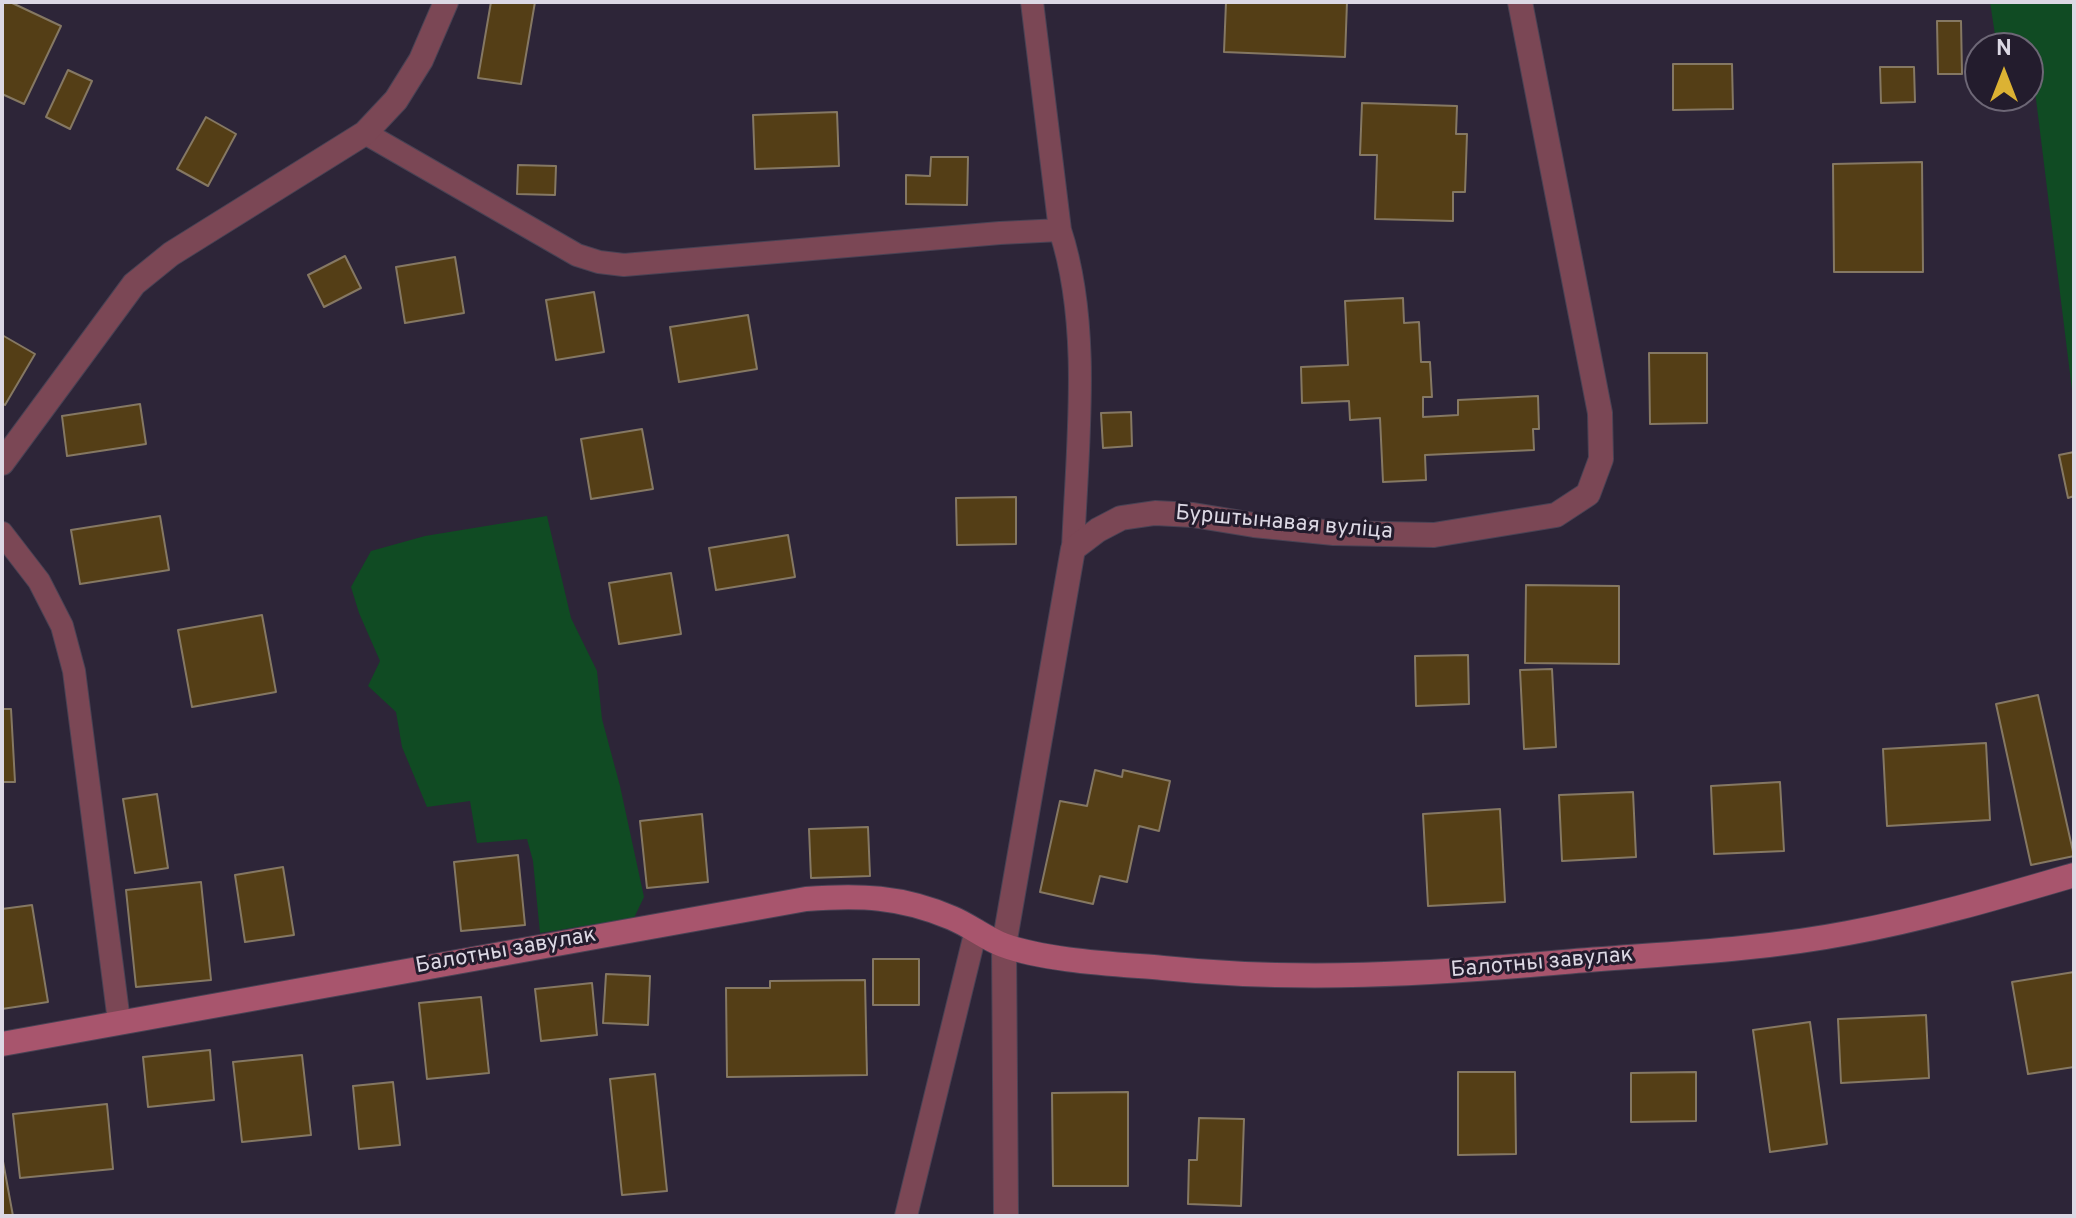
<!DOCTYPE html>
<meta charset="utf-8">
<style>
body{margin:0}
#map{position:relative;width:2076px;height:1218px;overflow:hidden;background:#2d2538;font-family:Overpass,sans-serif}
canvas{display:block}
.frame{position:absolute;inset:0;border:4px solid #dcd8e4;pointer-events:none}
.north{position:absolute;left:1964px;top:32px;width:80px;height:80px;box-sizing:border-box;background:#231c2d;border:2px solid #6d6776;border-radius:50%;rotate:0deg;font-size:22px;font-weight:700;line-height:32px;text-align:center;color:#dcd8e4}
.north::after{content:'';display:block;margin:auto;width:28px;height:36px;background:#dcb233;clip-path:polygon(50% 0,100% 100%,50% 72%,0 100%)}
</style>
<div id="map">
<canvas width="2076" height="1218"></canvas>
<div class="frame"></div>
<div class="north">N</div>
</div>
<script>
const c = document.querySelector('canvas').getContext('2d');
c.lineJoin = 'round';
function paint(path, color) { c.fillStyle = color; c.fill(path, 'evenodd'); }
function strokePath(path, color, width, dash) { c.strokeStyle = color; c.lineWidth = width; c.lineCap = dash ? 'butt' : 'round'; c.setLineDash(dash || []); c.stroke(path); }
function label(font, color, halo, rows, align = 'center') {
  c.font = font + ' Overpass,sans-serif'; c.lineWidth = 6; c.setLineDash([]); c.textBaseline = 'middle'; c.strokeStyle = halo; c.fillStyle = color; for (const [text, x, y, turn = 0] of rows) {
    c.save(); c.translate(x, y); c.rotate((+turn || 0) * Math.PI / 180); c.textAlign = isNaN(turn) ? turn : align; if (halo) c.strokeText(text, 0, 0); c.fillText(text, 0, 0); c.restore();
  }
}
paint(new Path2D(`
 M1990,2H2074V406L2033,75L2028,71V48H1997Z
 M547,516L571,618L597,671L602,719L620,786L644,897L634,918L540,933L533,861L527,839L477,843L470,801L427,807L402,747L396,712L368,686L380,661L359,613L351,587L371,551L425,536Z`), '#104b23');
const building = new Path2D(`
 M2,2H10L61,26L24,104L2,94Z
 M491,2H535L521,84L478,78Z
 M1226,2H1347L1345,57L1224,52Z
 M1937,21H1961L1962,74H1938Z
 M1673,64H1732L1733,109L1673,110Z
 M1880,67H1914L1915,102L1881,103Z
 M68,70L92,81L70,129L46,117Z
 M1362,103L1457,106L1456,134H1467L1465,192H1453V221L1375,219L1377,155H1360Z
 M837,112L839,166L755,169L753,115Z
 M206,117L236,134L208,186L177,169Z
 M931,157H968L967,205L906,204V175L930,176Z
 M1922,162L1923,272H1834L1833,164Z
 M518,165L556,166L555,195L517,194Z
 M345,256L361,288L324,307L308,275Z
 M455,257L464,313L405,323L396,267Z
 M594,292L604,352L556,360L546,300Z
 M1403,298L1404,323L1419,322L1421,362H1430L1432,397H1423V417L1458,415V400L1538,396L1539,429H1533L1534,450L1425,455L1426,480L1383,482L1380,418L1350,420L1349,401L1302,403L1301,367L1348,365L1345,301Z
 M748,315L757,369L679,382L670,327Z
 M2,335L35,354L5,405L2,403Z
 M1649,353H1707V423L1650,424Z
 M140,404L146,444L67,456L62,416Z
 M1131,412L1132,446L1103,448L1101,413Z
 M642,429L653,489L591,499L581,439Z
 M2074,452V496L2068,498L2059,455Z
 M1016,497V544L957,545L956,498Z
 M160,516L169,570L80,584L71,530Z
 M788,535L795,577L716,590L709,548Z
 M671,573L681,634L619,644L609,583Z
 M1526,585L1619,586V664L1525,663Z
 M262,615L276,692L192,707L178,630Z
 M1468,655L1469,704L1416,706L1415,656Z
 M1552,669L1556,747L1524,749L1520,670Z
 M2038,695L2074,856L2031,865L1996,704Z
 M2,709H11L15,782H2Z
 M1986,743L1990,820L1887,826L1883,749Z
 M1095,770L1122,777L1123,770L1170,781L1159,831L1139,826L1127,882L1100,876L1093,904L1040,892L1060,801L1087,806Z
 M1780,782L1784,851L1714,854L1711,786Z
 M1633,792L1636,857L1562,861L1559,795Z
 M157,794L168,868L135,873L123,799Z
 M1500,809L1505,902L1428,906L1423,814Z
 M702,814L708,882L647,888L640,821Z
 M868,827L870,876L811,878L809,829Z
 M518,855L525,925L461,931L454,862Z
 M283,867L294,935L245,942L235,875Z
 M201,882L211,980L136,987L126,890Z
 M32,905L48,1002L2,1009V909Z
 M873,959H919V1005H873Z
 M2074,972V1067L2028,1074L2012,982Z
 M606,974L650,976L648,1025L603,1023Z
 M865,980L867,1075L727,1077L726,988H770V981Z
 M592,983L597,1035L541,1041L535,989Z
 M481,997L489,1073L427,1079L419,1003Z
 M1926,1015L1929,1078L1841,1083L1838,1019Z
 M1810,1022L1827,1144L1770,1152L1753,1030Z
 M210,1050L214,1100L148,1107L143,1057Z
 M302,1055L311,1135L242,1142L233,1062Z
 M1458,1072H1515L1516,1154L1458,1155Z
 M1696,1072V1121L1631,1122V1073Z
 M655,1074L667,1191L622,1195L610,1079Z
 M393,1082L400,1145L359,1149L353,1086Z
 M1128,1092V1186H1053L1052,1093Z
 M107,1104L113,1169L20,1178L13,1114Z
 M1199,1118L1244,1119L1241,1206L1188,1204L1189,1160H1197Z
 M2,1156L13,1216H2Z`);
paint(building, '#543e16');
strokePath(building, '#857863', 2);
const lane = new Path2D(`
 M1032,2L1060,230
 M365,133L577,255L599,262L624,265L1000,233L1060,230C1092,327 1077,447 1073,549
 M2,533L39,581L62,626L74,671L119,1021
 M906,1216L976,930`);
const street = new Path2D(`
 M2,463L134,284L171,254L365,133L396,100L421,60L446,2
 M1006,1216L1004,945L1073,549L1098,530L1121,518L1155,513L1193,515L1254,525L1334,533L1434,535L1556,515L1588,494L1601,459L1600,413L1520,2`);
const secondary = new Path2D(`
 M2,1044L806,899C859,895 901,896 952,918C969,925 985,938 1003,945C1046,961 1117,964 1163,968C1298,982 1430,974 1564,962C1658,954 1755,951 1848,933C1925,919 1999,897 2074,875`);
strokePath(lane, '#494254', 24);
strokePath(street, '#494254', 26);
strokePath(secondary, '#494254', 26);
strokePath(lane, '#7b4755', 22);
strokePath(street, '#7b4755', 24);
strokePath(secondary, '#a8556d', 24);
label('22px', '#dcd8e4', '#231c2d', [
 ["Бурштынавая вуліца",1284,524,5],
 ["Балотны завулак",506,952,-10],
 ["Балотны завулак",1542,964,-5]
]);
</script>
